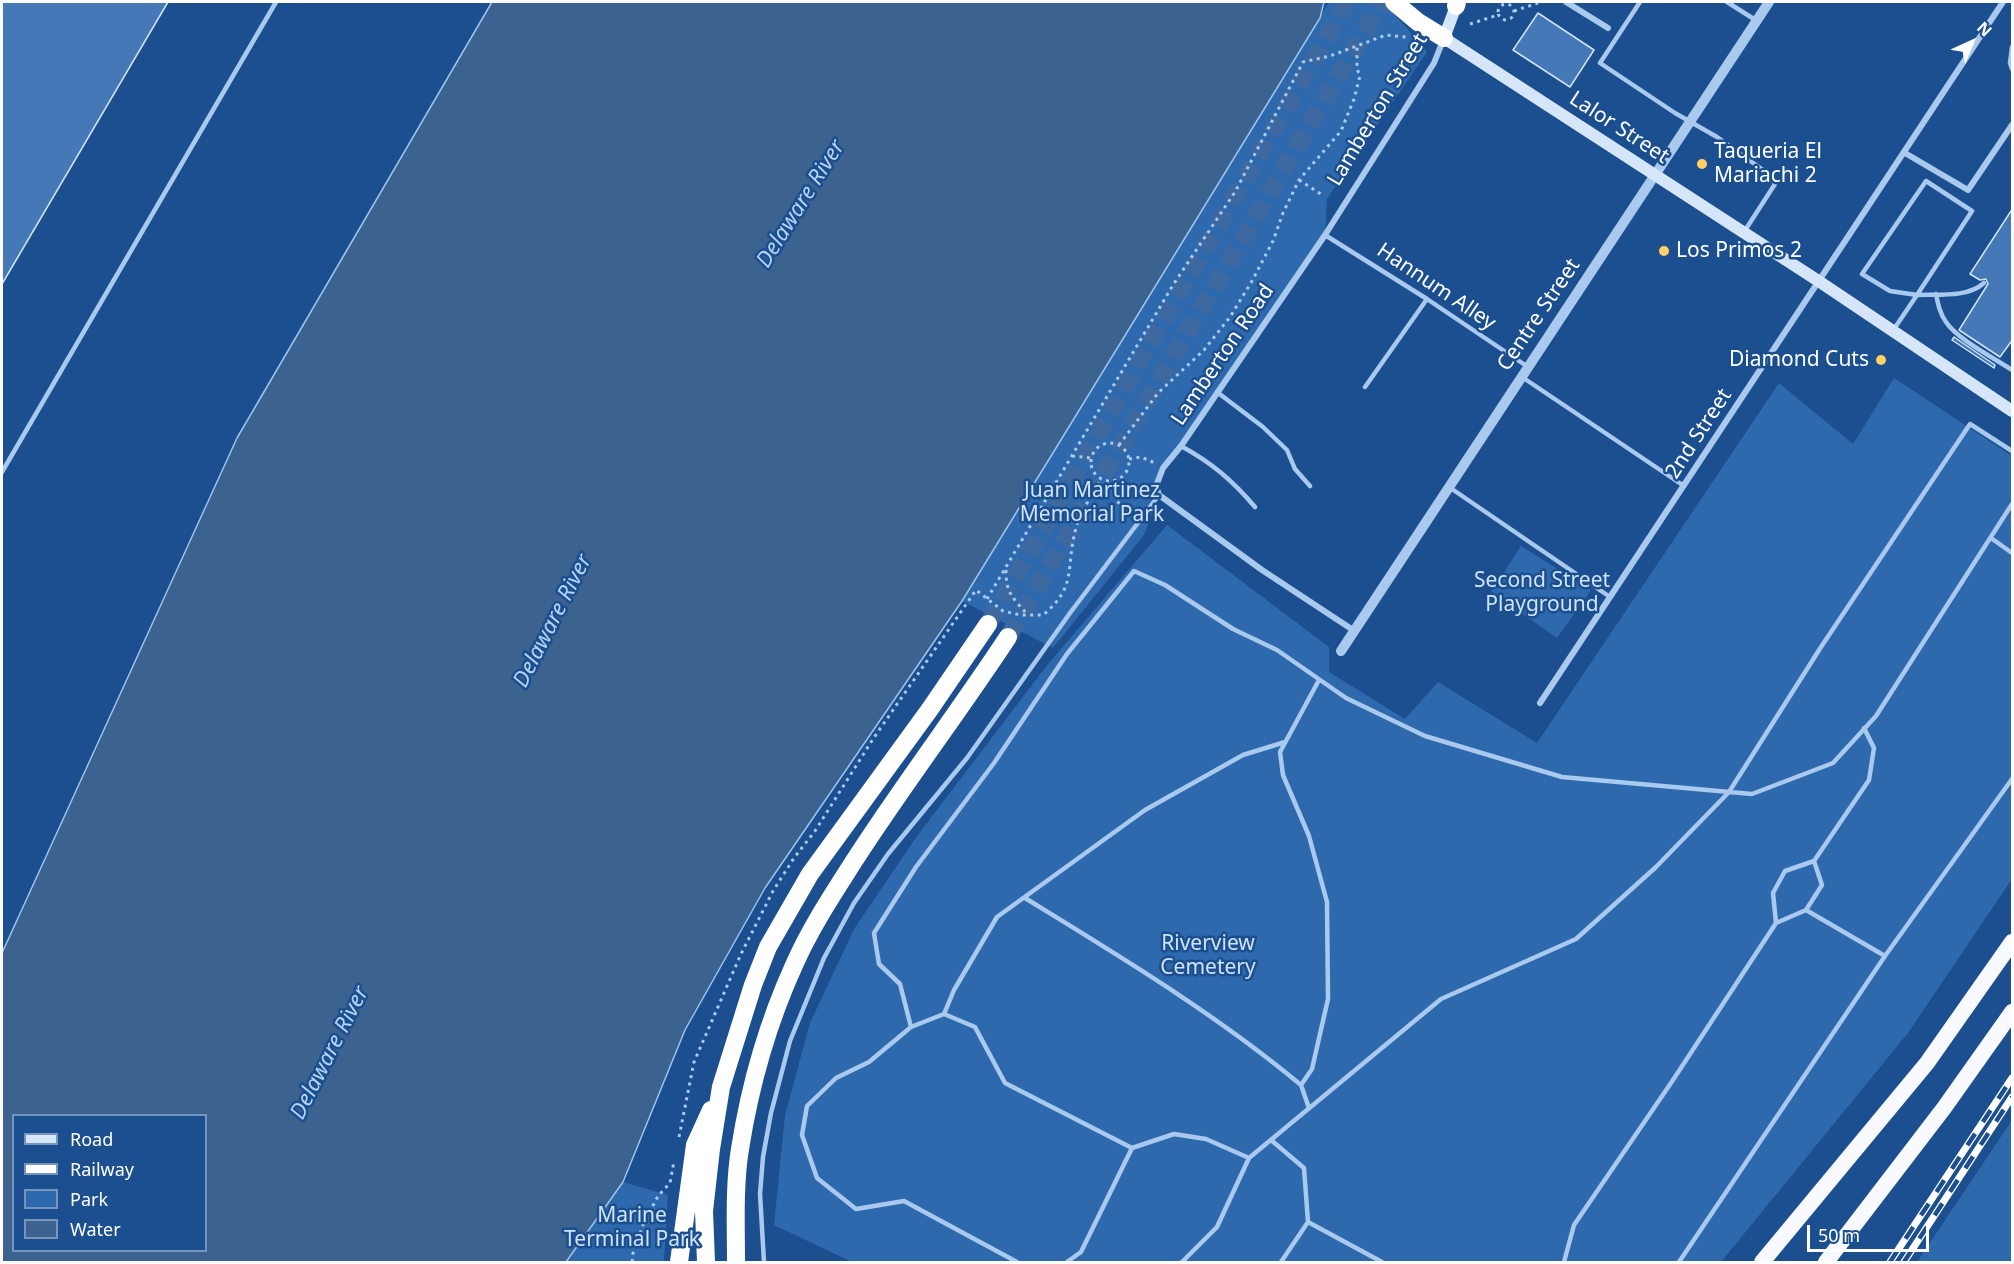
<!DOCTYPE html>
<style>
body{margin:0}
#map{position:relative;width:2014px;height:1264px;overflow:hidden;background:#1b4f8f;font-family:"Noto Sans",sans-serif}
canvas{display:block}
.frame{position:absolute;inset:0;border:3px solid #fff;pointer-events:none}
.legend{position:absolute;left:12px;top:1114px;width:195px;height:138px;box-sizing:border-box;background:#1b4f8f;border:2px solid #7695bc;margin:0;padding:8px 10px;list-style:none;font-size:18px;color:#fff}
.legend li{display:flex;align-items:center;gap:12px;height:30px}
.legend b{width:30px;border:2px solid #7695bc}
.north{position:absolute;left:1942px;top:12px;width:60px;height:60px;-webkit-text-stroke:4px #1b4f8f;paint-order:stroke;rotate:44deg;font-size:16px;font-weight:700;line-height:24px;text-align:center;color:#fff}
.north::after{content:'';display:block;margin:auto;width:21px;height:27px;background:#fff;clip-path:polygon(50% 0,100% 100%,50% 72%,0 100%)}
.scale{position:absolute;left:1807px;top:1225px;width:122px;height:27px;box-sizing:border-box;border:3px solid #fff;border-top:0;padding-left:8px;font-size:18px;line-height:21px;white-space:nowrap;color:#fff;-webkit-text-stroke:4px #1b4f8f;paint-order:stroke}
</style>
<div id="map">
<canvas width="2014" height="1264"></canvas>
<div class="frame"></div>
<ul class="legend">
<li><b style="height:8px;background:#d6e6fa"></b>Road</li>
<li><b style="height:8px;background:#fff"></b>Railway</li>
<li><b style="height:16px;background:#2e69ad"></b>Park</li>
<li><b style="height:16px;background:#3c6290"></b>Water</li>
</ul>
<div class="north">N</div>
<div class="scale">50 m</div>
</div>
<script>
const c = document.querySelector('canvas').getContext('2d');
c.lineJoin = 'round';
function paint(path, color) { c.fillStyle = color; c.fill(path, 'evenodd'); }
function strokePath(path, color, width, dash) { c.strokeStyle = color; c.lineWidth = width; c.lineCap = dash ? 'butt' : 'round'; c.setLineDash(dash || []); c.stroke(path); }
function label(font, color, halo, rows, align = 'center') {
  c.font = font + ' "Noto Sans",sans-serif'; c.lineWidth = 5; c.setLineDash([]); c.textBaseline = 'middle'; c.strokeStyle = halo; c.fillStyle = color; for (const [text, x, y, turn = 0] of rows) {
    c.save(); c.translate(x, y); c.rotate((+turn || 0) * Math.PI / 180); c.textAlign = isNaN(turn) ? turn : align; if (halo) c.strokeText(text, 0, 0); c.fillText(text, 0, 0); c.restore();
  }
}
paint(new Path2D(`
 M1329,2H1384C1398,20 1414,34 1427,52L1327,199L1325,235L1163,468L1156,486L1159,495L1144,535L1053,648L962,601Z
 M1894,378L2012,456V879L1908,1033L1721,1262H852L774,1225L785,1115L810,1023L854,929L917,836L1048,664L1167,525L1329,647V672L1405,719L1438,682L1537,743L1779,383L1853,444Z
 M1521,546L1591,590L1557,638L1491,592Z
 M2012,1120V1262H1917Z
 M623,1182L668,1195L664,1262H566Z`), '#2e69ad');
const water = new Path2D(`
 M492,2H1324L1320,18L962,601L765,888L685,1030L623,1182L566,1262H2V953L237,438ZM14,1116H206V1250H14Z`);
paint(water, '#3c6290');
strokePath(water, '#9cc4f0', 1.5);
const building = new Path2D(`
 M2,2H168L2,284Z
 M1538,13L1594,50L1570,87L1513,50Z
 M2013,208V339L2000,357L1959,330L1988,284L1986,279L1980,280L1970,274Z
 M1954,337L1995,365L1994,368L1952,340Z`);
paint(building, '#4478b7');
strokePath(building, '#cfe3fa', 1.5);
strokePath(new Path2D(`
 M988,624L1347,2
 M1008,637L1382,2`), '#3d69a0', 18, [18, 9]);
strokePath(new Path2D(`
 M1498 12a8 8 0 1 1 16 0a8 8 0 1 1-16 0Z
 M1514,11L1541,2
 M1470,24L1498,15
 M1299,180L1324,196
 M1091 462a19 19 0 1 1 38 0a19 19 0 1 1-38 0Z
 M1119,445L1158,393L1204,350L1230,317L1252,281L1273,241L1283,213L1299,180L1341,131L1354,99L1360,76L1357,69V47
 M1072,456L1091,458
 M1129,459L1141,457L1155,463
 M1116,480L1115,499L1123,507L1135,511
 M1006,570C1006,593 1012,597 1027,614
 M987,599L1173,285L1235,192L1303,62L1330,56L1386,35L1406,37
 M679,1137L694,1062L741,954L773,891L794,858L815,831L873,739L976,590L1003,611L1020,615H1043C1078,586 1065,568 1076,528C1081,511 1092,495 1101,479
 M632,1262L633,1253L642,1227L658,1196L670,1183L674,1161`), '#a9c9ee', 3, [3, 4.5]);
strokePath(new Path2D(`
 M1640,2L1600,63L1675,113L1717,137L1770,175L1775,184L1744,232
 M1727,2L1757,21
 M2012,47L2010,63L2012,69
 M1926,181L1972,211L1917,295L1890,291L1862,274Z
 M1325,235L1427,299L1528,367
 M1936,294C1938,304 1940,314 1946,322C1957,339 1994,358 2012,370
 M1894,329L1917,295C1939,294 1967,298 1984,283
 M1522,377L1684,486
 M1365,387L1427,299
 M1217,392L1263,427L1287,450L1295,469L1310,486
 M1181,446C1212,463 1232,480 1255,507
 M2,472L276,2
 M1449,487L1610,597
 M1991,538L2012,553
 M1025,898C1119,956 1216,1014 1301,1085
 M1806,910L1885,956L2012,779
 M1776,923L1806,910L1822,885L1814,861
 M944,1014L954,990L997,917L1145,810L1243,755L1285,742
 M911,1027L869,1062L836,1078L807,1106L802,1135L817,1178L856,1209L904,1201L1017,1262
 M1309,1108L1301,1085L1312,1069L1328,999L1327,902L1309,836L1283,775L1280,752L1319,680
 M1271,1140L1304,1168L1308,1222L1382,1262
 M1132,1148L1005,1083L975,1027L944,1014L911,1027L900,984L879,964L874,933L916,867L994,763L1067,654L1134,571L1165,585L1233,629L1277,650L1346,698L1425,736L1562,777L1752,794L1833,763L1876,716L2012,504
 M764,1262L760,1194L763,1157L771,1113L790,1041L824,958L854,903L888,854L967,758L1070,613L1159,495
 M1067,1262L1081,1252L1132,1148L1174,1134L1206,1139L1249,1158
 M1182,1262L1217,1227L1249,1158L1441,999L1576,939L1656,867L1729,792L1821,647L1970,424L2012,451
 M1281,1262L1308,1222
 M1564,1262L1574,1225L1673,1080L1776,923L1773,893L1785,871L1814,861L1869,780L1874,748L1864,728
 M1679,1262L1885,956`), '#a9c9ee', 4.5);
strokePath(new Path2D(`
 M1566,2L1608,28
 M1905,153L1968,190L2012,125
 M1353,630L1262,570L1159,495L1156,486L1163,468L1181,446L1325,235L1434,63L1444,38
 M1540,703L2003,2`), '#a9c9ee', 6);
strokePath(new Path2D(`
 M1341,651L1769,2`), '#a9c9ee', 10);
strokePath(new Path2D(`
 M1456,6L1444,38L1820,282L2012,411`), '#d6e6fa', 12);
strokePath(new Path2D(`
 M1762,1262L1927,1063L2012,942
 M1826,1262L1944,1108L2012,1012`), '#f8faff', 16);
strokePath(new Path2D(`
 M1394,2L1418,22L1444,38
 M1456,6L1457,2
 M679,1262L695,1145L711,1110
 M706,1262L704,1211L711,1149L721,1087L753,985L768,947L810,874L930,709L988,624
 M736,1262C736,1225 734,1186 740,1149C750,1085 768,1022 795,963C811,927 833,894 854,861C903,785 958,713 1008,637`), '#fff', 18);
const rail = new Path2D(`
 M1890,1262L2012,1078
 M1904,1262L2012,1097`);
strokePath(rail, '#fff', 7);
strokePath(rail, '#1b4f8f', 4.5, [14]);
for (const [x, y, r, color] of [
 [1702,164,6,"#ffd166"],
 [1664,251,6,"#ffd166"],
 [1881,360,6,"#ffd166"]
]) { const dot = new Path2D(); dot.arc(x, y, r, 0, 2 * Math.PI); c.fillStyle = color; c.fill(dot); strokePath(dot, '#1b4f8f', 2); }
label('21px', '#fff', '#1b4f8f', [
 ["Lamberton Street",1378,110,-59],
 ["Lalor Street",1619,128,33],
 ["Hannum Alley",1436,287,34],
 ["Centre Street",1539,315,-56],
 ["Lamberton Road",1223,355,-56],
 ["2nd Street",1699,434,-57]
]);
label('21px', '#fff', '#1b4f8f', [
 ["Taqueria El",1714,152],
 ["Mariachi 2",1714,176],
 ["Los Primos 2",1676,251],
 ["Diamond Cuts",1869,360,"right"]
], 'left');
label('21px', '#cfe3fa', '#1b4f8f', [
 ["Juan Martinez",1092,491],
 ["Memorial Park",1092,515],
 ["Second Street",1542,581],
 ["Playground",1542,605],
 ["Riverview",1208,944],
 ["Cemetery",1208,968],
 ["Marine",632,1216],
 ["Terminal Park",632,1240]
]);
label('italic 22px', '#b5d3f5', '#1b4f8f', [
 ["Delaware River",801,204,-58],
 ["Delaware River",553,621,-63],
 ["Delaware River",330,1053,-63]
]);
</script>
